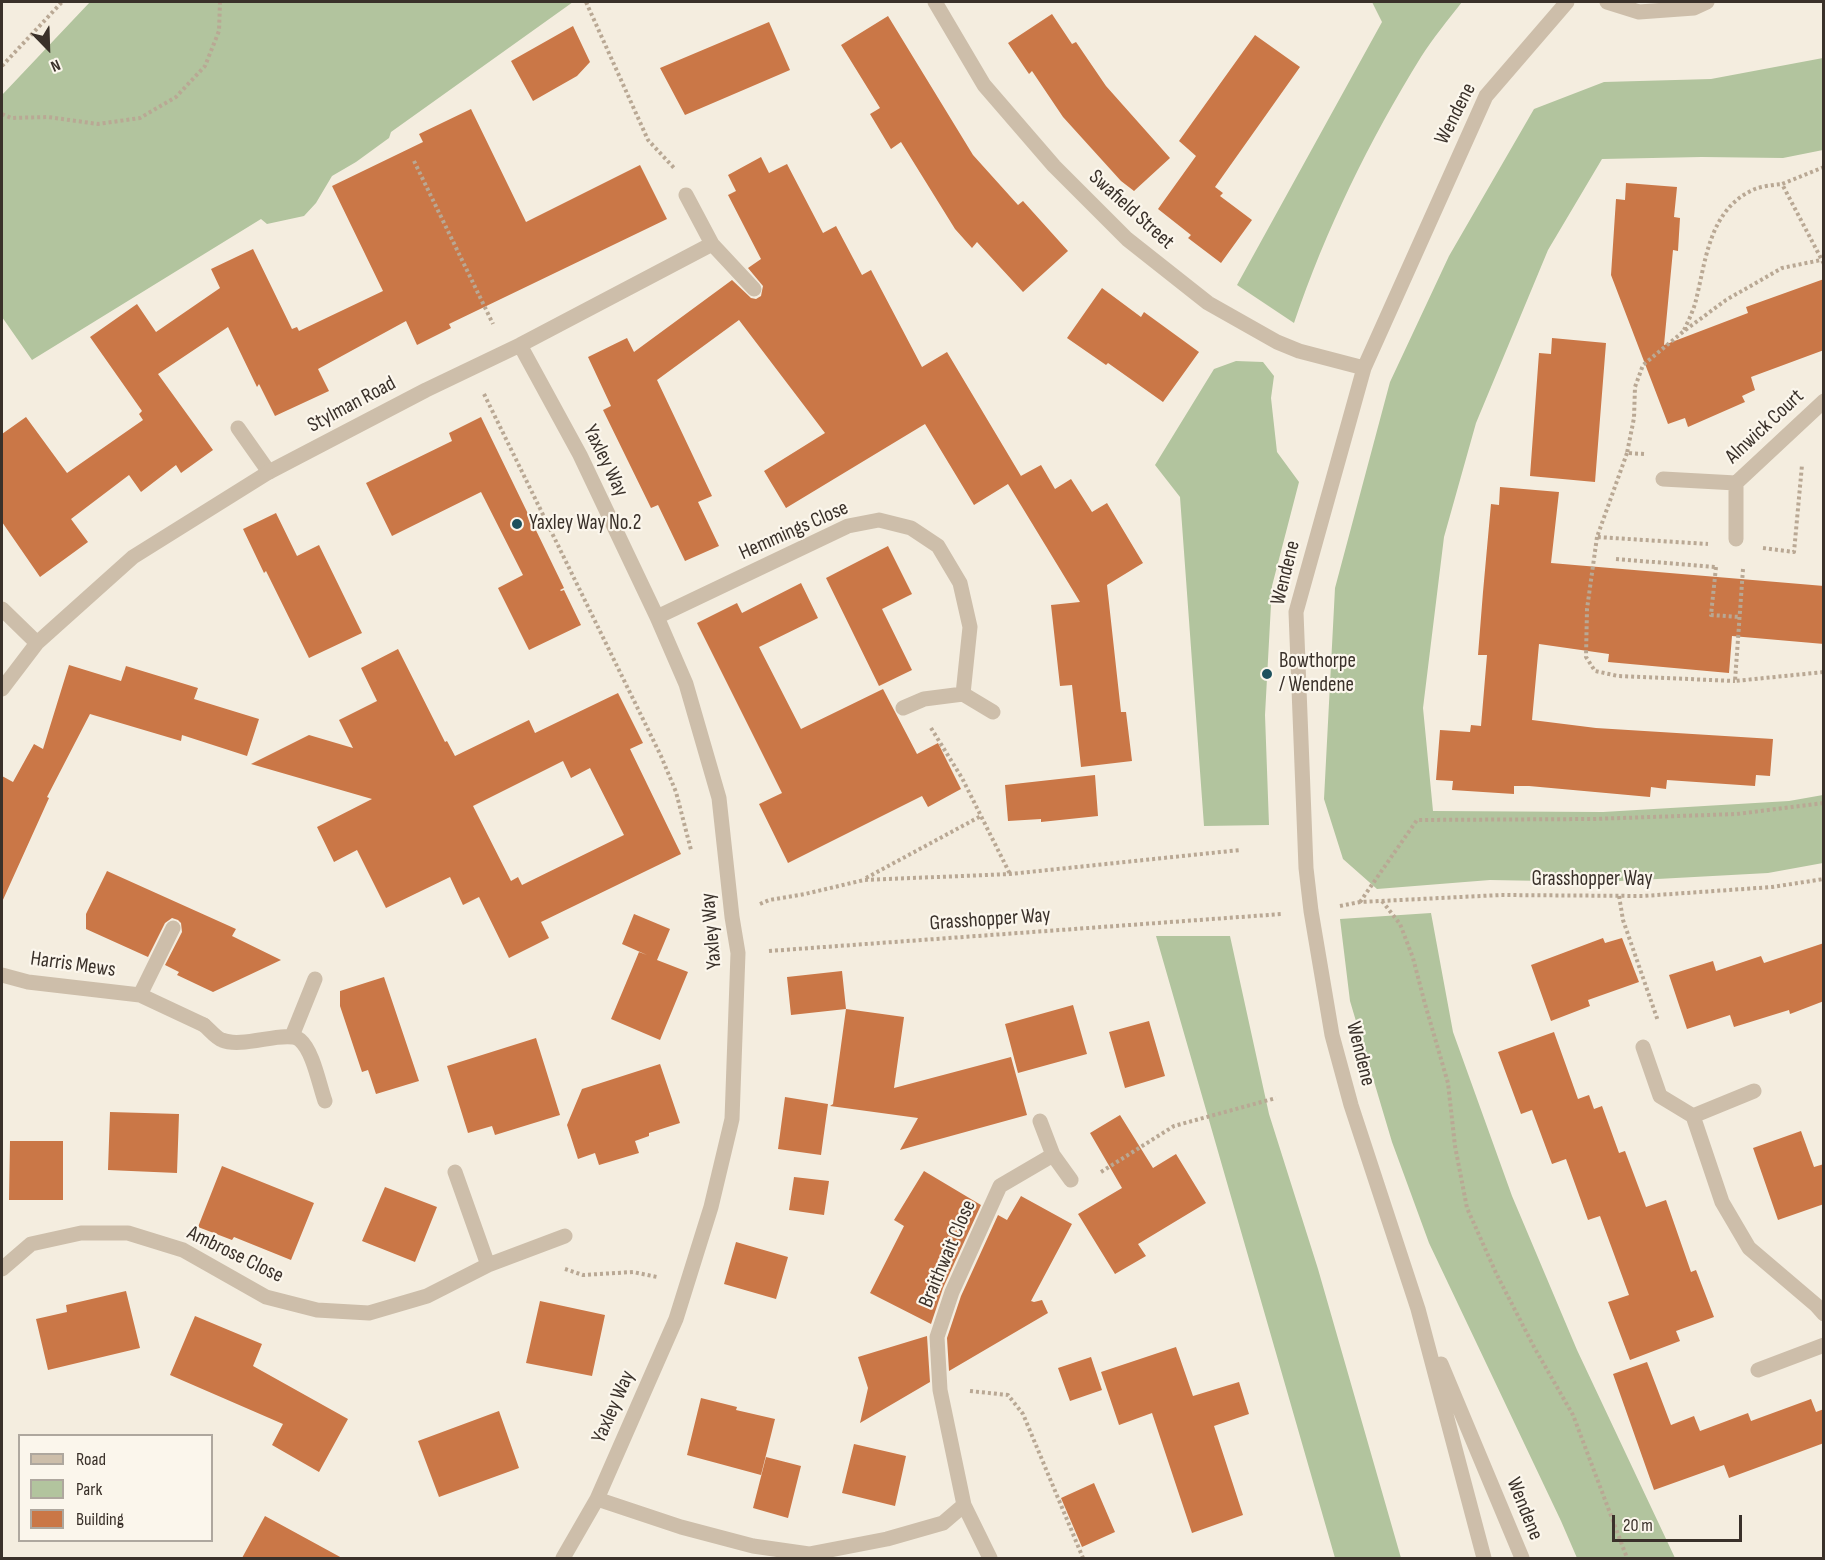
<!DOCTYPE html>
<style>
body{margin:0}
#map{position:relative;width:1825px;height:1560px;overflow:hidden;background:#f4eddf;font-family:"Sofia Sans Condensed",sans-serif}
canvas{display:block}
.frame{position:absolute;inset:0;border:3px solid #3a312a;pointer-events:none}
.legend{position:absolute;left:18px;top:1434px;width:195px;height:108px;box-sizing:border-box;background:#fbf6ec;border:2px solid #aea79e;margin:0;padding:8px 10px;list-style:none;font-size:18px;color:#3a312a}
.legend li{display:flex;align-items:center;gap:12px;height:30px}
.legend b{width:30px;border:2px solid #aea79e}
.north{position:absolute;left:18px;top:18px;width:60px;height:60px;-webkit-text-stroke:4px #fbf6ec;paint-order:stroke;rotate:157deg;font-size:16px;font-weight:700;line-height:24px;text-align:center;color:#3a312a}
.north::after{content:'';display:block;margin:auto;width:21px;height:27px;background:#3a312a;clip-path:polygon(50% 0,100% 100%,50% 72%,0 100%)}
.scale{position:absolute;left:1612px;top:1515px;width:130px;height:27px;box-sizing:border-box;border:3px solid #3a312a;border-top:0;padding-left:8px;font-size:18px;line-height:21px;white-space:nowrap;color:#3a312a;-webkit-text-stroke:4px #fbf6ec;paint-order:stroke}
</style>
<div id="map">
<canvas width="1825" height="1560"></canvas>
<div class="frame"></div>
<ul class="legend">
<li><b style="height:8px;background:#cdbeaa"></b>Road</li>
<li><b style="height:16px;background:#b2c49e"></b>Park</li>
<li><b style="height:16px;background:#ca7747"></b>Building</li>
</ul>
<div class="north">N</div>
<div class="scale">20 m</div>
</div>
<script>
const c = document.querySelector('canvas').getContext('2d');
c.lineJoin = 'round';
function paint(path, color) { c.fillStyle = color; c.fill(path, 'evenodd'); }
function strokePath(path, color, width, dash) { c.strokeStyle = color; c.lineWidth = width; c.lineCap = dash ? 'butt' : 'round'; c.setLineDash(dash || []); c.stroke(path); }
function label(font, color, halo, rows, align = 'center') {
  c.font = font + ' "Sofia Sans Condensed",sans-serif'; c.lineWidth = 4.5; c.setLineDash([]); c.textBaseline = 'middle'; c.strokeStyle = halo; c.fillStyle = color; for (const [text, x, y, turn = 0] of rows) {
    c.save(); c.translate(x, y); c.rotate((+turn || 0) * Math.PI / 180); c.textAlign = isNaN(turn) ? turn : align; if (halo) c.strokeText(text, 0, 0); c.fillText(text, 0, 0); c.restore();
  }
}
paint(new Path2D(`
 M90,2H573L391,132L389,138L356,162L332,176L316,203L304,216L267,224L261,219L32,360L2,317V95Z
 M1372,2H1462C1448,20 1433,38 1421,57C1369,141 1326,229 1294,323L1237,285L1382,22Z
 M1823,58V150L1783,158L1702,157L1602,159L1548,250L1476,423L1444,537L1423,708L1433,811L1603,812L1789,801L1823,795V863L1768,873L1602,882L1490,880L1377,889L1343,859L1324,799L1335,588L1390,382L1449,256L1534,109L1604,82L1711,79Z
 M1236,361L1263,362L1274,376L1271,398L1277,452L1299,482L1272,586L1265,715L1269,825L1204,826L1180,497L1155,465L1214,369Z
 M1431,913L1453,1032L1512,1196L1577,1350L1675,1558H1577L1561,1521L1429,1243L1392,1142L1350,1001L1340,919Z
 M1156,936H1230L1269,1114L1318,1269L1401,1558H1335Z`), '#b2c49e');
paint(new Path2D(`
 M1052,14L1072,44L1076,42L1106,86L1170,158L1134,191L1121,181L1063,117L1032,71L1029,74L1008,43Z
 M888,16L973,155L1018,205L1023,201L1068,251L1023,292L977,242L972,248L955,229L901,142L891,149L870,114L880,108L841,45Z
 M769,22L790,70L685,115L660,68Z
 M573,26L590,62L577,76L533,101L511,61Z
 M1255,35L1300,67L1215,187L1223,193L1220,196L1252,220L1221,263L1188,238L1191,235L1158,209L1196,156L1179,141Z
 M471,109L526,222L640,165L667,219L449,324L451,328L417,345L406,321L318,369L329,391L275,416L259,384L257,387L228,327L158,374L213,450L181,473L176,465L141,492L129,475L71,519L88,542L40,577L2,522V434L26,417L67,473L143,420L139,414L142,411L90,337L137,304L156,332L220,288L211,269L253,249L292,329L297,327L299,331L383,291L332,186L423,142L419,134Z
 M761,157L769,173L787,164L823,233L836,226L862,275L871,270L922,367L947,352L1021,476L1019,477L1041,465L1055,489L1071,479L1092,512L1107,503L1143,563L1107,585L1121,712H1126L1132,761L1081,767L1072,685L1060,686L1051,605L1080,602L1008,484L974,505L925,424L786,508L764,471L825,433L739,320L657,380L712,496L698,502L719,546L685,561L658,505L651,508L603,410L611,406L588,357L627,338L634,352L732,280L751,298L756,299L761,296L763,286L748,268L761,259L728,195L736,191L728,175Z
 M1626,183L1677,187L1674,217L1680,218L1679,234L1678,251L1673,250L1664,345L1748,313L1746,307L1824,279V350L1751,377L1755,390L1742,396L1745,402L1688,427L1685,418L1668,424L1611,275L1616,199L1625,200Z
 M1102,288L1141,317L1144,312L1199,352L1163,402L1108,363L1106,365L1067,338Z
 M1552,338L1606,343L1595,482L1530,476L1539,353L1551,354Z
 M481,417L564,588L560,590L561,591L564,590L581,625L529,650L498,588L523,575L481,492L392,536L366,483L452,441L449,433Z
 M1500,487L1559,492L1551,563L1824,586V644L1732,636L1729,673L1608,662L1609,654L1539,644L1532,720L1596,728L1773,739L1770,776L1756,775L1755,786L1667,780L1666,789L1651,787L1650,797L1529,786H1514V794L1452,790L1453,781L1436,780L1440,730L1470,732L1471,725L1481,726L1487,655H1478L1483,592L1491,504L1499,505Z
 M276,513L297,556L319,545L362,633L309,658L266,571L264,573L243,529Z
 M888,546L912,594L882,609L912,670L879,686L826,578Z
 M801,583L818,618L759,647L801,729L883,689L917,754L938,743L961,789L928,807L922,796L788,863L759,804L782,793L697,623L737,603L742,613Z
 M398,649L445,742L447,741L455,756L529,720L535,733L618,693L643,743L630,749L681,854L541,922L549,938L509,958L479,897L463,905L450,877L386,908L357,850L334,862L317,827L372,799L251,764L309,735L353,748L339,720L377,701L361,668ZM563,761L571,778L590,768L624,835L522,885L518,877L511,881L473,806Z
 M69,665L121,681L126,666L198,688L194,699L259,719L247,756L182,735L181,741L90,714L47,797L49,798L2,902V776L13,782L34,744L43,749Z
 M1095,775L1098,816L1041,822V819L1008,821L1005,785Z
 M107,871L236,929L232,936L281,960L213,992L177,975L179,972L165,965L182,932L181,923L178,920L172,918L165,923L148,957L86,929V914Z
 M634,914L670,929L657,960L688,972L660,1040L611,1019L639,952L647,955L622,944Z
 M1603,938L1605,943L1622,938L1639,982L1588,1000L1590,1006L1551,1021L1531,965Z
 M1824,943V1001L1790,1014L1789,1010L1734,1027L1730,1015L1687,1029L1669,975L1713,961L1716,971L1761,956L1764,963Z
 M842,971L846,1009L904,1017L894,1088L1011,1057L1027,1115L900,1150L918,1118L830,1106L833,1104L846,1009L791,1015L787,977Z
 M384,977L419,1081L376,1094L368,1070L362,1072L340,1006V991Z
 M1073,1005L1087,1054L1018,1073L1005,1024Z
 M1149,1021L1165,1076L1125,1088L1109,1032Z
 M1554,1032L1578,1099L1589,1095L1594,1109L1602,1106L1619,1153L1625,1151L1646,1207L1666,1200L1691,1272L1696,1270L1714,1317L1676,1331L1680,1341L1630,1360L1608,1302L1629,1295L1600,1216L1588,1220L1566,1159L1552,1164L1532,1110L1521,1114L1498,1052Z
 M536,1038L560,1115L495,1135L492,1126L468,1133L447,1066Z
 M660,1064L680,1123L649,1133V1136L635,1141L639,1153L599,1165L595,1153L578,1159L567,1125L582,1089Z
 M785,1097L828,1104L821,1155L778,1149Z
 M110,1112L179,1114L177,1173L108,1170Z
 M1120,1115L1153,1168L1176,1154L1206,1203L1138,1244L1146,1256L1115,1274L1078,1214L1122,1188L1090,1133Z
 M1801,1131L1814,1167L1824,1164V1204L1778,1220L1753,1148Z
 M10,1141H63V1200H9Z
 M222,1166L314,1203L291,1260L234,1237L232,1240L198,1227Z
 M924,1171L981,1205L943,1288L931,1324L870,1293L904,1226L894,1220Z
 M794,1177L829,1181L824,1215L789,1210Z
 M385,1187L437,1207L415,1262L362,1241Z
 M1021,1196L1072,1224L1031,1301L1034,1302L1042,1300L1048,1313L949,1371L947,1338L961,1296L998,1215L1007,1220Z
 M736,1242L788,1257L776,1299L724,1284Z
 M126,1291L140,1348L48,1370L36,1319L67,1312L66,1305Z
 M540,1301L605,1315L592,1376L526,1363Z
 M195,1316L262,1344L253,1366L348,1419L319,1472L272,1445L283,1424L170,1375Z
 M927,1336L930,1382L860,1423L868,1388L858,1357Z
 M1176,1347L1193,1396L1239,1382L1249,1414L1214,1426L1243,1515L1192,1533L1152,1413L1119,1425L1101,1372Z
 M1091,1357L1102,1390L1070,1401L1058,1368Z
 M1647,1362L1671,1425L1694,1416L1700,1431L1748,1413L1751,1421L1811,1399L1816,1412L1824,1409V1443L1729,1478L1724,1465L1654,1490L1613,1374Z
 M701,1398L737,1407L736,1410L775,1419L761,1475L687,1455Z
 M499,1411L519,1468L439,1497L418,1441Z
 M854,1444L906,1456L895,1506L842,1493Z
 M766,1457L801,1466L788,1518L753,1508Z
 M1094,1483L1115,1532L1082,1547L1061,1498Z
 M265,1516L342,1558H242Z`), '#ca7747');
strokePath(new Path2D(`
 M586,2L648,140L675,169
 M2,66L62,2
 M2,114L11,118L48,117L98,124L140,118L176,97L205,66L219,31L220,2
 M414,161L493,324
 M1824,167L1782,184L1824,264
 M1684,330C1688,322 1692,313 1695,304C1706,262 1708,209 1755,189C1763,186 1773,185 1782,184
 M484,394L661,756L676,792L691,850
 M1627,453L1597,537L1708,544
 M1644,454L1627,453L1634,418L1635,387L1643,365L1684,331L1726,300L1782,268L1821,260
 M1597,537L1587,609L1586,657L1595,671L1618,676L1735,681
 M1763,548L1794,552L1802,465
 M1616,559L1716,567
 M1716,567L1711,615L1740,617
 M1743,569L1735,681L1824,672
 M931,728L962,778L1010,874
 M866,878L981,816
 M1619,896L1623,920L1658,1021
 M1382,901L1400,924L1413,958L1425,1004L1448,1083L1455,1146L1467,1208L1496,1273L1534,1347L1573,1415L1627,1558
 M1360,902L1417,820L1593,819L1737,814L1824,803
 M760,904L769,900L805,894L864,880L1010,874L1240,850
 M1340,906L1360,902L1501,895L1643,896L1772,887L1824,879
 M769,951L1282,914
 M1101,1172L1174,1126L1276,1098
 M565,1269L583,1275L633,1272L657,1277
 M970,1391L1008,1395L1023,1414L1083,1558`), '#b9a894', 4, [3, 3]);
strokePath(new Path2D(`
 M1607,2L1639,12L1694,8L1707,2
 M238,428L269,472
 M204,1025C209,1029 216,1038 222,1040C243,1049 287,1029 300,1040C313,1051 319,1084 325,1101
 M292,1036L315,979
 M1758,1370L1824,1345`), '#cdbeaa', 15);
strokePath(new Path2D(`
 M935,2L984,85L1054,166L1127,239L1208,303L1277,342L1299,351L1364,368
 M686,195L712,244
 M520,345L580,455L657,617L686,684L719,798L732,917L738,953L732,1119L711,1207L676,1319L597,1499L563,1558
 M1663,479L1736,483L1824,401
 M1736,539V483
 M2,609L37,643
 M657,617L848,526L879,520L911,528L938,546L960,583L970,627L963,694L924,699L903,708
 M2,689L37,643L133,557L269,472L426,390L520,345L712,244L754,289
 M963,694L993,712
 M2,975L28,982L140,995L204,1025
 M140,995L173,928
 M1643,1047L1660,1096L1693,1116L1722,1202L1749,1248L1816,1305L1824,1314
 M1693,1116L1754,1091
 M1040,1121L1053,1155
 M455,1172L488,1265
 M2,1269L31,1244L81,1233H128L183,1250L266,1297L317,1310L369,1313L427,1296L488,1265L565,1236
 M1441,1364L1522,1558
 M597,1499L681,1527L753,1546L809,1554L887,1539L943,1523L964,1505L990,1558
 M964,1505L940,1390L937,1337L952,1292L1000,1186L1053,1155L1071,1180
 M1484,1558L1418,1309L1351,1105L1332,1035L1311,911L1306,868L1296,612L1364,368L1486,96L1567,2`), '#cdbeaa', 15);
for (const [x, y, r, color] of [
 [517,524,6,"#1d515e"],
 [1267,674,6,"#1d515e"]
]) { const dot = new Path2D(); dot.arc(x, y, r, 0, 2 * Math.PI); c.fillStyle = color; c.fill(dot); strokePath(dot, '#fbf6ec', 2); }
label('21px', '#3a312a', '#fbf6ec', [
 ["Wendene",1456,114,-63],
 ["Swafield Street",1131,210,42],
 ["Stylman Road",352,405,-28],
 ["Alnwick Court",1765,427,-43],
 ["Yaxley Way",605,461,64],
 ["Hemmings Close",794,531,-24],
 ["Wendene",1286,573,-76],
 ["Grasshopper Way",1592,880],
 ["Grasshopper Way",990,920,-4],
 ["Yaxley Way",712,931,-95],
 ["Harris Mews",73,965,8],
 ["Wendene",1360,1054,76],
 ["Braithwait Close",948,1254,-67],
 ["Ambrose Close",235,1255,26],
 ["Yaxley Way",614,1407,-66],
 ["Wendene",1524,1509,68]
]);
label('21px', '#3a312a', '#fbf6ec', [
 ["Yaxley Way No.2",529,524],
 ["Bowthorpe",1279,662],
 ["/ Wendene",1279,686]
], 'left');
</script>
